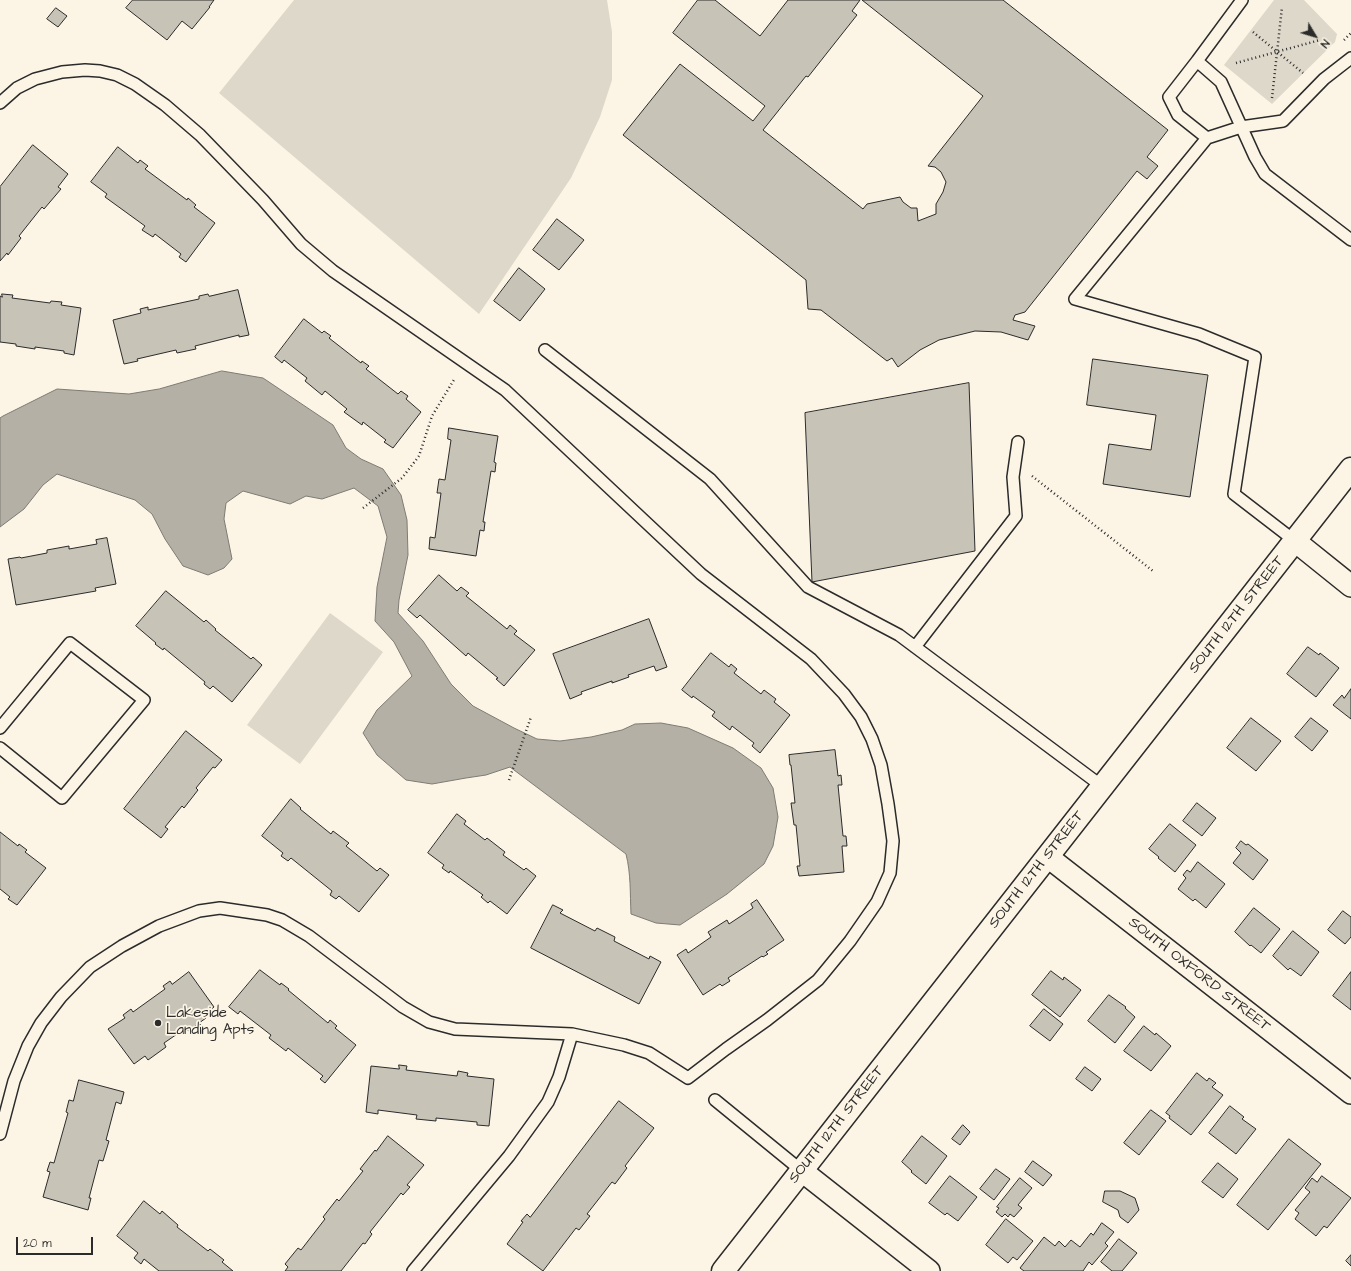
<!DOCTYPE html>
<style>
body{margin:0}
#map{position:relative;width:1351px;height:1271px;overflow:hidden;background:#fcf5e5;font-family:"Architects Daughter",sans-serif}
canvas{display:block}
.north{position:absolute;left:1295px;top:16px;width:40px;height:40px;-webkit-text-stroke:3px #fcf5e5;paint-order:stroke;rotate:128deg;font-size:11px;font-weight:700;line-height:16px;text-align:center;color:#2b2b2b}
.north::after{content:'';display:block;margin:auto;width:14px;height:18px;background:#2b2b2b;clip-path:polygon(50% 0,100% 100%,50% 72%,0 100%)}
.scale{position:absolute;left:16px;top:1237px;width:77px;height:18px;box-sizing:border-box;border:2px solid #2b2b2b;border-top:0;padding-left:5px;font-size:12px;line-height:14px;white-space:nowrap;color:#2b2b2b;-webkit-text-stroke:3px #fcf5e5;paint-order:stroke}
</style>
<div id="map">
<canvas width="1351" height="1271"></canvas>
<div class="north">N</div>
<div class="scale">20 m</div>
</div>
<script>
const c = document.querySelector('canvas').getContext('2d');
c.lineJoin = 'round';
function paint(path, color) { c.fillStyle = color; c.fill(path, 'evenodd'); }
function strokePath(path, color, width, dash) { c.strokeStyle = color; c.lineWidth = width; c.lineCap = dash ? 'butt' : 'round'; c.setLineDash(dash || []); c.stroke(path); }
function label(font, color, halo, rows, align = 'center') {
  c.font = font + ' "Architects Daughter",sans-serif'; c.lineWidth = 3.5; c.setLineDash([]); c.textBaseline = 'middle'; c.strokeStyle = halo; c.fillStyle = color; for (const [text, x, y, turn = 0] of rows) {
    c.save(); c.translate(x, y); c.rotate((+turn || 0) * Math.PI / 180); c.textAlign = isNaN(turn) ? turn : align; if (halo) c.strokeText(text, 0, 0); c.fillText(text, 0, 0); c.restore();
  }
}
paint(new Path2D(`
 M294,0H607L612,32V80L600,117L571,178L479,314L219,93Z
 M1274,0H1304L1337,34L1335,42L1272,104L1224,65Z
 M330,613L383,652L300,764L247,725Z`), '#ded8ca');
const water = new Path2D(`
 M222,371L263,378L333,425L346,448L361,459L383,469L401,495L407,520L408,555L399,600L398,613L423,641L451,684L473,706L514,728L537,739L560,741L591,737L622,730L635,724L661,723L688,728L733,748L761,768L773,788L778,817L773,846L764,864L727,894L680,925L656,923L631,914C630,893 631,874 626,854L510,767L486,775L466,778L432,784L406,780L377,755L363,733L377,710L412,676L394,642L375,621L377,587L387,537L378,506L354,488L322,499L306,496L290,504L243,491L226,503L224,519L232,559L224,568L208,575L183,566L165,539L152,514L135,500L57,474L43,485L24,509L0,527V418L3,416L57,389L129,394L159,389Z`);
paint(water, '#b4b0a5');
strokePath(water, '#7d7b74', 1);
const building = new Path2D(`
 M133,0H214L209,7H210L192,29L182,21L167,40L126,8Z
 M698,0H715L760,36L788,0H860L852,11L857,15L808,77L806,76L763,130L863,209L867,204L900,197L903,202L911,208H917L918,221L936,214V204L943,192L946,182L941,172L935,167L928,166L983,96L862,0H1003L1168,130L1147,157L1158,166L1147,179L1137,171L1025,312L1015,315L1013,320L1035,326L1028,340L1001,332L975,331L939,340L920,350L898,367L892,358L887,361L821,310L808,309L806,280L623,135L680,64L753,121L765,106L673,33Z
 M56,8L67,16L58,27L47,19Z
 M33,145L68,174L58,187L61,189L44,209L42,207L19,236L21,238L8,255L7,253L0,261V187Z
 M118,147L138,163L140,160L148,166L145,169L187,200L188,198L196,205L194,207L215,223L186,262L179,257L181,254L155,234L153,237L142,230L145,226L105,197L107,194L91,182Z
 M557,219L584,240L559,270L533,250Z
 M519,268L545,289L520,321L494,301Z
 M238,290L249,335L239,337V335L195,346L196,349L177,353L176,350L137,359L138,361L124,364L113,320L141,313L140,309L148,307V310L199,299V296L208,294L209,296Z
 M2,294L13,295L12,298L50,303L51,301L62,302L61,305L81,308L74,355L64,353V351L35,347V349L16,346V344L0,342V296L2,297Z
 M304,319L322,333L324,331L331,336L329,338L361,363L362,361L369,366L366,369L398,394L401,391L408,396L406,399L421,412L393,448L384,442L386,440L363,422L362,425L344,412L347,409L325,391L322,395L305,381L307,378L284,360L282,363L275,357Z
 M1093,359L1208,375L1190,497L1103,484L1109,444L1151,450L1156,415L1087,405Z
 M969,383L975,551L812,582L805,413Z
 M449,428L498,436L494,462L496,463L495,472L491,471L483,522H485L484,531L480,530L476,556L429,549L430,537L435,538L441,493H437L439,479L445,480L451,440L448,439Z
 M107,538L116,584L95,588L96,591L16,605L8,559L20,557L21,558L47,553V550L69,546V549L97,544L96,540Z
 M439,575L457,591L461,587L469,593L466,596L507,629L510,625L517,631L514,634L535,650L504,686L496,679L498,678L468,653L466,656L420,615L417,618L408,610Z
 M166,591L204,622L206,620L216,629L215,630L251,659L253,657L262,665L232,702L213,686L210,689L204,684L205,682L164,648L163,650L155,644L156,643L136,626Z
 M649,619L667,667L656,671L654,666L628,675L629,677L612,683V681L581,692L582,694L570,699L553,654Z
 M1308,647L1319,655L1320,653L1339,668L1316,697L1287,674Z
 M711,653L729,667L731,664L737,669L734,673L761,694L764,690L776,699L774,702L790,715L760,753L752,746L754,743L732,726L730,730L712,716L715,712L693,696L692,698L682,690Z
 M1351,689V719L1333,705L1342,695L1344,698Z
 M1251,718L1281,741L1256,771L1227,748Z
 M1311,718L1328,731L1312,751L1295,737Z
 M186,731L222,760L215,768L213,767L196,788L198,790L184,808L182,806L165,827L168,829L161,838L124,809Z
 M835,750L838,776L841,775L842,785H838L843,836H846L847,846H842L844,872L799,876L797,866H800L796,825H794L791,803H795L791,765H790L789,755Z
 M291,799L301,808L300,809L331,834L333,831L349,843L346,846L377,871L380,868L389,875L359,912L339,896L336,899L330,895L332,891L291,858L288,861L281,856L283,853L262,836Z
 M1197,803L1216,818L1202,836L1183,821Z
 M457,814L466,821L464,824L485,840L487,838L505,852L503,855L524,870L526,868L536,876L507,914L490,901L488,903L481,897L483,895L450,871L449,873L442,868L444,865L428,853Z
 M1170,824L1196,845L1175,872L1158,858L1159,857L1149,849Z
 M0,832L18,846L19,844L27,850L25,852L46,868L17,905L8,899L10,897L0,889Z
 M1241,841L1246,845L1248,844L1268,860L1253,880L1233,863L1241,853L1236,848Z
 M1198,862L1225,884L1206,908L1195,899L1193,901L1178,889L1186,878L1183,875L1187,870L1190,872Z
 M757,900L784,940L766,952L768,954L763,957L762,956L728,978L730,981L722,986L720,984L703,995L677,955L686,949L688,953L711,937L708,932L727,920L729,924L753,908L751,904Z
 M553,905L563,910L560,913L595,931L597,928L615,937L614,941L649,959L650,956L661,962L639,1004L531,948Z
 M1254,908L1280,929L1261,953L1251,945L1250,946L1235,932Z
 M1343,911L1351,917V937L1345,944L1328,930Z
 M1293,931L1319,952L1301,976L1290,968L1288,970L1273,956Z
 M260,970L280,985L281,983L289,989L288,990L328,1023L330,1020L337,1026L335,1028L356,1045L325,1083L320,1079L323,1076L288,1048L286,1051L269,1038L271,1035L240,1011L238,1014L229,1007Z
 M1051,971L1063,980L1064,977L1081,990L1060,1017L1032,995Z
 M189,972L214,1007L204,1015L206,1018L188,1031L186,1028L164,1043L166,1047L148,1060L145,1056L134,1064L108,1029L125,1018L123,1015L131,1009L133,1012L165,989L163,986L170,981L172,984Z
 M1351,972V1010L1333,996Z
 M1109,995L1126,1007L1125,1008L1135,1017L1115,1043L1088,1021Z
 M1044,1009L1063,1024L1050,1041L1030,1026Z
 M1144,1026L1155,1035L1156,1033L1171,1046L1151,1071L1124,1051Z
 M399,1065L407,1066L406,1070L457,1076L458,1071L468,1073L467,1076L494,1079L489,1126L477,1125V1122L436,1118V1121L416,1119L417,1115L378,1110V1114L366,1112L371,1066L399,1069Z
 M1085,1067L1101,1079L1092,1091L1076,1079Z
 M1197,1073L1207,1081L1209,1078L1216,1083L1212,1087L1223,1095L1191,1135L1169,1118L1170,1116L1166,1113Z
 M79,1080L124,1092L121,1104L116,1102L106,1140L109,1141L103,1161L99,1160L89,1198H91L88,1210L43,1197L50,1172L47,1171L50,1162L54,1163L68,1113L66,1112L69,1100L73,1101Z
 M619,1101L654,1128L625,1166L627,1168L615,1184L612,1182L587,1214L590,1216L579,1230L576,1228L543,1271L507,1244L523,1222L521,1221L527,1214L530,1217Z
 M1230,1106L1244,1117L1242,1119L1256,1129L1236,1154L1209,1133Z
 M1151,1110L1166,1121L1139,1155L1124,1143Z
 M963,1125L970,1132L960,1145L952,1139Z
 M388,1136L424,1165L407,1185L410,1187L403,1195L401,1193L370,1232L372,1234L365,1244L363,1243L341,1271H285L288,1267L285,1264L298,1248L301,1250L325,1219L323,1217L337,1199L339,1201L363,1171L360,1169L375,1150L376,1151Z
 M922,1136L947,1156L926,1184L911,1172L912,1171L902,1162Z
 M1289,1139L1321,1164L1268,1230L1237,1205Z
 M1033,1161L1052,1175L1043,1186L1025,1172Z
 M1218,1163L1238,1179L1223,1198L1202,1182Z
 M996,1169L1010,1179L994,1200L980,1189Z
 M950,1176L977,1197L958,1221L947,1213L945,1215L929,1203Z
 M1322,1176L1351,1198L1327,1228L1324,1226L1316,1236L1295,1219L1299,1213L1295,1210L1310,1192L1305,1188L1312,1178L1317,1182Z
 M1020,1178L1032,1188L1018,1205L1022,1208L1014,1217L1010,1214L1008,1217L1005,1214L1002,1217L996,1212L999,1208L997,1207Z
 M1105,1191H1120L1135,1198L1139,1210L1128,1223L1120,1217L1118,1210L1103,1202Z
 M144,1201L160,1214L162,1211L178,1225L177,1227L208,1251L210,1249L224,1260L222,1262L233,1271H159L144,1259L141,1264L134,1258L138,1253L117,1236Z
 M1006,1219L1033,1241L1017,1260L1013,1257L1008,1263L986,1245Z
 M1102,1223L1114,1232L1105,1243L1108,1246L1092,1265L1089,1262L1083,1271H1024L1020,1268L1044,1237L1055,1246L1059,1241L1065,1247L1071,1240L1080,1247L1091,1233L1093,1235Z
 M1119,1239L1137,1253L1122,1271H1112L1101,1262Z
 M1351,1255V1266L1346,1261Z`);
paint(building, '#c8c3b7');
strokePath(building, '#2b2b2b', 1);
const lane = new Path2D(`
 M1197,61L1221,82L1255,157L1265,174L1351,240
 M0,103L17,88L35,79L62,72L85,70L100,71L117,75L135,84L165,105L200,135L263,200L301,244L333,271L505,390L701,574L811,659L844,694L861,717L872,739L881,765L888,804L893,841L890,873L877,902L850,941L818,980L767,1020L726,1049L688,1078L649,1053L624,1045L572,1034L455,1029L429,1022L403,1007L309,936L282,920L267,915L220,908L199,911L159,926L122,946L90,967L61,997L41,1023L28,1046L14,1081L0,1134
 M1207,138L1178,115L1169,97L1197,61L1242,0
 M545,350L710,479L808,587L899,635L1103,787
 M1295,541L1234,494L1255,357L1199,334L1075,299L1207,138L1241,127L1283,121L1324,79L1351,58
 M915,647L1016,516L1013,477L1018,442
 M0,728L70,643L144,700L62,798L0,748
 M715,1100L802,1171
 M413,1271L509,1156L548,1102L559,1077L572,1034`);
const street = new Path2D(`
 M1295,541L1351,586
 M1048,857L1351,1093
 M802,1171L929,1271`);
const secondary = new Path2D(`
 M723,1271L1351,469`);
strokePath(lane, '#2b2b2b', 14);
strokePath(street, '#2b2b2b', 24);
strokePath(secondary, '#2b2b2b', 25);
strokePath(new Path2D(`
 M1253,32L1303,73
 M1344,40L1351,33
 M1236,63L1320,40
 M1272,98L1282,7
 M1032,476L1153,571
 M363,508L402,478L409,469L419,456L432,416L455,378
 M509,780L531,717`), '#2b2b2b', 2.5, [1, 3]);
strokePath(lane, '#fcf5e5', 11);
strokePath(street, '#fcf5e5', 21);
strokePath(secondary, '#fcf5e5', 22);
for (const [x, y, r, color] of [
 [158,1023,4,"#2b2b2b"]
]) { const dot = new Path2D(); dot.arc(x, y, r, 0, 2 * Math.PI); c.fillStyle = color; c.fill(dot); strokePath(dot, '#fcf5e5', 1.5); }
label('15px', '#2b2b2b', '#fcf5e5', [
 ["SOUTH 12TH STREET",1237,615,-52],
 ["SOUTH 12TH STREET",1037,870,-52],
 ["SOUTH OXFORD STREET",1199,975,38],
 ["SOUTH 12TH STREET",837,1125,-52]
]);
label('15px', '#2b2b2b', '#fcf5e5', [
 ["Lakeside",166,1014],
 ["Landing Apts",166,1031]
], 'left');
</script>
